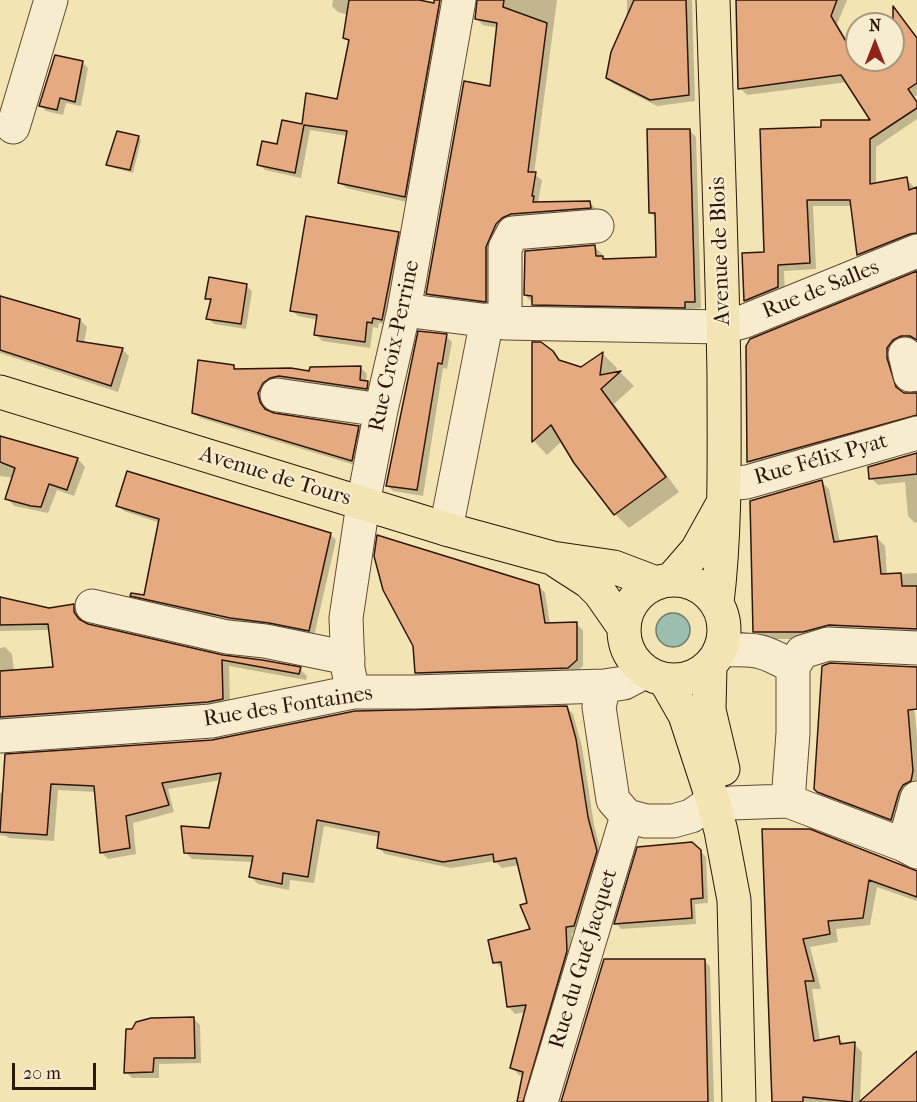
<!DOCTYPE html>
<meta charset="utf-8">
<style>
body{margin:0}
#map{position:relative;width:917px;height:1102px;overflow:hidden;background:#f3e4b3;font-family:"IM FELL French Canon",serif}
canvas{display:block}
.north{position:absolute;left:845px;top:12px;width:60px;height:60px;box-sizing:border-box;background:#f7edce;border:2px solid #a79780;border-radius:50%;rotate:0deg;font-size:16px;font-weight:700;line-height:24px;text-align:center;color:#2e160c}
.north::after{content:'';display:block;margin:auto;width:21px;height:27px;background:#8f2418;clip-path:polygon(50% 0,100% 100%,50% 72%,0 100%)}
.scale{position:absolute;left:12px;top:1063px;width:84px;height:27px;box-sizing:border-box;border:3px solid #2e160c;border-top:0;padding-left:8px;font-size:18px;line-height:21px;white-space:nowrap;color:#2e160c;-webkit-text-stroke:4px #f7edce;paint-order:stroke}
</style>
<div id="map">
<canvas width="917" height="1102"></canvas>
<div class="north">N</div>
<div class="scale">20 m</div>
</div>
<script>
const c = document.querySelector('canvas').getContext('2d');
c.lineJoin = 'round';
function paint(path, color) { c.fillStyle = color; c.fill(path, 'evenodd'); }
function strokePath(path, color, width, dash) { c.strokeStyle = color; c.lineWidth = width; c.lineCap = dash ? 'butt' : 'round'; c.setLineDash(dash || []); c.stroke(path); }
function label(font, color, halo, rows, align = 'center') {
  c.font = font + ' "IM FELL French Canon",serif'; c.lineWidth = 4.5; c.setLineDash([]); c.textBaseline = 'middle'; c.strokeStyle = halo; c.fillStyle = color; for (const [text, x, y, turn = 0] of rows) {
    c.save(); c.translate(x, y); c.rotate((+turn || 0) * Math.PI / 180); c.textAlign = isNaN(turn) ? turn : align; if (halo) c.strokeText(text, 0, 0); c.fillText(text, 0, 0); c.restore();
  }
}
const water = new Path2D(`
 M656 630a17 17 0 1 1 34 0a17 17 0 1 1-34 0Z`);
paint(water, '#9bbeae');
strokePath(water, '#6f7b6d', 1.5);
paint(new Path2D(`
 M333,0H411L439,5L445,12L411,203L346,188L340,182L348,136L310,130L301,178L265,170L259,164L303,126L308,95L338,100L350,42L345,37L348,15L338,12L332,6Z
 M479,0H557L534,174L542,180L538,202L540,204L589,202L596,209L597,214L518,220L492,307L434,300L428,293L491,88L498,28L483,25L476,18Z
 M627,0H692L695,101L657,106L614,84L607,78L627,19Z
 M737,0H847L837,24L855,54L857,52V60H893V26L901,20L917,38V95L914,97L917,101V119L876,147V184L906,179L913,186L914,189L917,188V240L865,261L858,254L852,206H813L816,269L784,271L785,294L752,308L745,301L744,255L765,253L822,129L873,122L848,82L747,95L740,88Z
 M82,62L88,68L81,106L66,103L63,115L46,111L41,106Z
 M689,130L696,137L701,308L691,309V314L540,311L525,295L595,247L601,253L605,260L658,259L656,218L650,212Z
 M138,137L141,140L133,173L111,167L108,164Z
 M398,234L404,240L388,325L379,323L378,328L373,327L370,348L322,341L316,334L318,320L298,316L292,310Z
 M917,273V343L893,366L901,392L904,394H917V422L756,469L749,462L747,347Z
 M246,286L252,291L246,329L214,324L208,318L211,303L207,298Z
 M0,294L6,299L80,320L87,327L84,343L122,349L129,356L118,392L0,353Z
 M446,336L452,342L447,369L443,368L423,496L393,491L387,485Z
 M534,344L552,353L562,363L582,369L603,354L617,368L616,373H621L634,386L614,404L679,492L629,528L615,514L562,441L547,455L534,441Z
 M234,367L237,370L311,373L361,368L367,374L366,382L374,388L373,394L264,399L267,412L358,427L364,433L359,461L198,413V416L359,464L358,466L200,418L194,412Z
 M0,438L78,459L85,467L74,496L57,490L48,513L14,506L7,498L14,478L0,476Z
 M917,454V522L915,523L908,516L905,482L878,485L871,478Z
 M821,482L829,489L840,543L877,538L885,546L887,575L917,573V635L811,639H763L755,631Z
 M118,505L330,534L336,540L314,636L237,624L138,601L132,595L145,596L160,523L124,511Z
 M539,586L545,593L550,624H576L583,630V666L574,674L423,679L416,673L414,646Z
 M0,598L49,609L73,606L80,613L82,623L223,657L300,669L307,676L306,680L229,666L230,706L0,726V648L5,647L12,654L14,672L54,669L50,630L0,631Z
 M917,675V706H914L917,736V790L899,827L826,800L816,789Z
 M566,707L573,714L582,747L594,825L603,859L581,933H572L573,959L530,1102H523L524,1076L519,1075L512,1068L526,1012L515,1014L509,1007L503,969L495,962L532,930L528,903L519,865L502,868L495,861L451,868L385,854L378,847L380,837L324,826L314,883L290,880L289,890L258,884L251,877L253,862L192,859L185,852L211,830L221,780L168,789L174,812L133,823L136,854L108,859L101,852L96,792L58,790L54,841L9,838L6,836L0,835V793L213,741Z
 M764,831L917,872V901L877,887L870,925L836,929L838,942L810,947L821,989H812L820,1041L838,1038L846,1045L854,1044L862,1052L860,1102H773Z
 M692,843L706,857L708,903L695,904L696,924L621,929L616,923Z
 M704,960L710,967L714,1102H563Z
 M193,1018L200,1025L201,1063L159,1064V1078H132L126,1072Z`), '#0003');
const building = new Path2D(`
 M349,0H419L434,3V0H440L405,197L338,183L347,131L304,125L295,173L257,165L262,141L277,144L282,120L302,124L306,93L337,99L349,40L343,38Z
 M477,0H504L503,7L547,23L528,172H536L532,196H534L533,202L590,201L591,208L511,214L502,218L496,224L486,247V302L426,294L464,81L490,86L497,23L475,19Z
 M634,0H686L689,95L650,100L606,78L611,52Z
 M736,0H837L831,16L857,60H893V6L917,38V83L908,89L917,102V108L870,139V184L907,177L909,190L917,187V233L910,234L857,255L850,200H807L810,263L778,265V287L744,301L742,253L764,252L760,129L821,127V120H870L841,75L738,89Z
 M55,55L83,61L75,102L60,98L57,110L39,106Z
 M647,129H690L695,302H685V308L532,305V296L524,295L525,251L595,245L596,256H603V259L656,257L655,213H649Z
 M117,131L139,136L130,170L106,165Z
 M306,216L399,232L382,320L373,318L372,323L367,322L365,342L314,335L317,315L290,311Z
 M917,271V340L910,336H901L893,340L887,348V358L896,387L904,393H917V415L747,462L746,346L750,339Z
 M209,277L247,284L241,324L206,319L211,299H205Z
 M0,296L80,319L77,341L123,348L111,386L0,350Z
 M418,331L447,334L442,364L438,363L417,490L386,486Z
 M532,342H541L553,351L559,360L581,367L603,352L600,375L621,371L601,389L666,477L614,515L574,463L551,425L532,442Z
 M198,360L234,365V369L291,368L309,371L310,367L361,366L360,380L368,381L367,389L279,376L270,378L263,383L258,393L260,402L265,409L274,413L359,426L352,461L192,413Z
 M0,436L78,458L67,490L49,484L41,507L31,506L5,499L15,468L0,462Z
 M917,453V474L869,479L868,467Z
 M127,471L331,533L309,631L269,623L230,618L130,596L131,593L144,595L159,519L116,506Z
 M822,480L834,542L877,536L881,574L901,573L902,586H917V629L829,625L803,632H753L750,501Z
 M377,535L539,585L545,623L577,622V660L568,668L415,673L413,646L383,590L374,556Z
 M0,597L49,608L74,604V612L79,619L88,624L223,655L262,660L301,667L299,674L222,660L223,699L208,702L0,717V671L53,667L48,624L0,625Z
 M830,663L917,667V709L908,710L913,771L911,781L903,785L899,792L891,820L817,792L814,789L822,666Z
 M567,706L576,739L588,817L597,851L574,926L566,927L567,951L523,1102H517L523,1072L510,1068L526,1005L507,1007L501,962L493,963L488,940L530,929L520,905L527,903L516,858L494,862L493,854L443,862L377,848L379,832L317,820L308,877L283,873L282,884L249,877L253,856L184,853L181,826L209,828L221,773L162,783L169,805L126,816L130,848L100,853L94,786L51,784L47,835L0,832L5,754L212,740L355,711Z
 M762,829H810L917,871V897L869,880L863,918L828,921L830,934L803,939L814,981H805L814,1041L839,1036L840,1044L855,1042L852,1102L803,1097V1102H772Z
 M692,842L701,850L703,898L691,899L692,918L614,924L637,847Z
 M604,959H705L708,1102H561Z
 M194,1017L195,1058H154L153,1072L124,1073L126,1029H132L136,1022L151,1018Z
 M917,1051V1102H859Z`);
paint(building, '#e6aa81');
strokePath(building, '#2e160c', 1.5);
const minor = new Path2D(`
 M13,127L51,0
 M404,310L505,323L723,327L745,321L917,251
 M505,323V248L513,233L597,226
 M905,354L910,375L917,374
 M277,395L381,410
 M725,484L747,482L917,433
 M446,529L487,320
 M92,606L227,637L265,641L348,658
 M720,650C756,649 762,649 793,667
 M604,686L599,707L613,800L627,816L646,821H673L691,816L713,801
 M353,692L348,669L346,618L363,504L381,410L404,310L459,0
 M0,736L211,721L353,692H414L604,686L624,683L645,672
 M788,801L793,733V667L802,652L828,644L917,648
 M731,803L788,801L904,845L917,852
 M904,845L917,798
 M541,1102L627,816`);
const major = new Path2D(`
 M713,0C717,125 722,251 724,377C724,452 726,528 717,603
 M0,392L446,529L552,558L614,567L656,583
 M558,562L589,582L600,593L623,626
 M624 630a50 50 0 1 1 100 0a50 50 0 1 1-100 0Z
 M671,580L697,550L722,505
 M710,666L709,710L723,769
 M665,680L685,715L713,801L721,831L734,900L739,1102`);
strokePath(minor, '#5f4a36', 35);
strokePath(major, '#2e160c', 35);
strokePath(minor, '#f7edce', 33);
strokePath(major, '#f3e4b3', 33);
label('22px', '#2e160c', '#f7edce', [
 ["Avenue de Blois",721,251,-92],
 ["Rue de Salles",821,290,-22],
 ["Rue Croix-Perrine",395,346,-78],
 ["Rue Félix Pyat",821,460,-16],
 ["Avenue de Tours",275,477,17],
 ["Rue des Fontaines",288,707,-9],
 ["Rue du Gué Jacquet",584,959,-73]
]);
</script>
